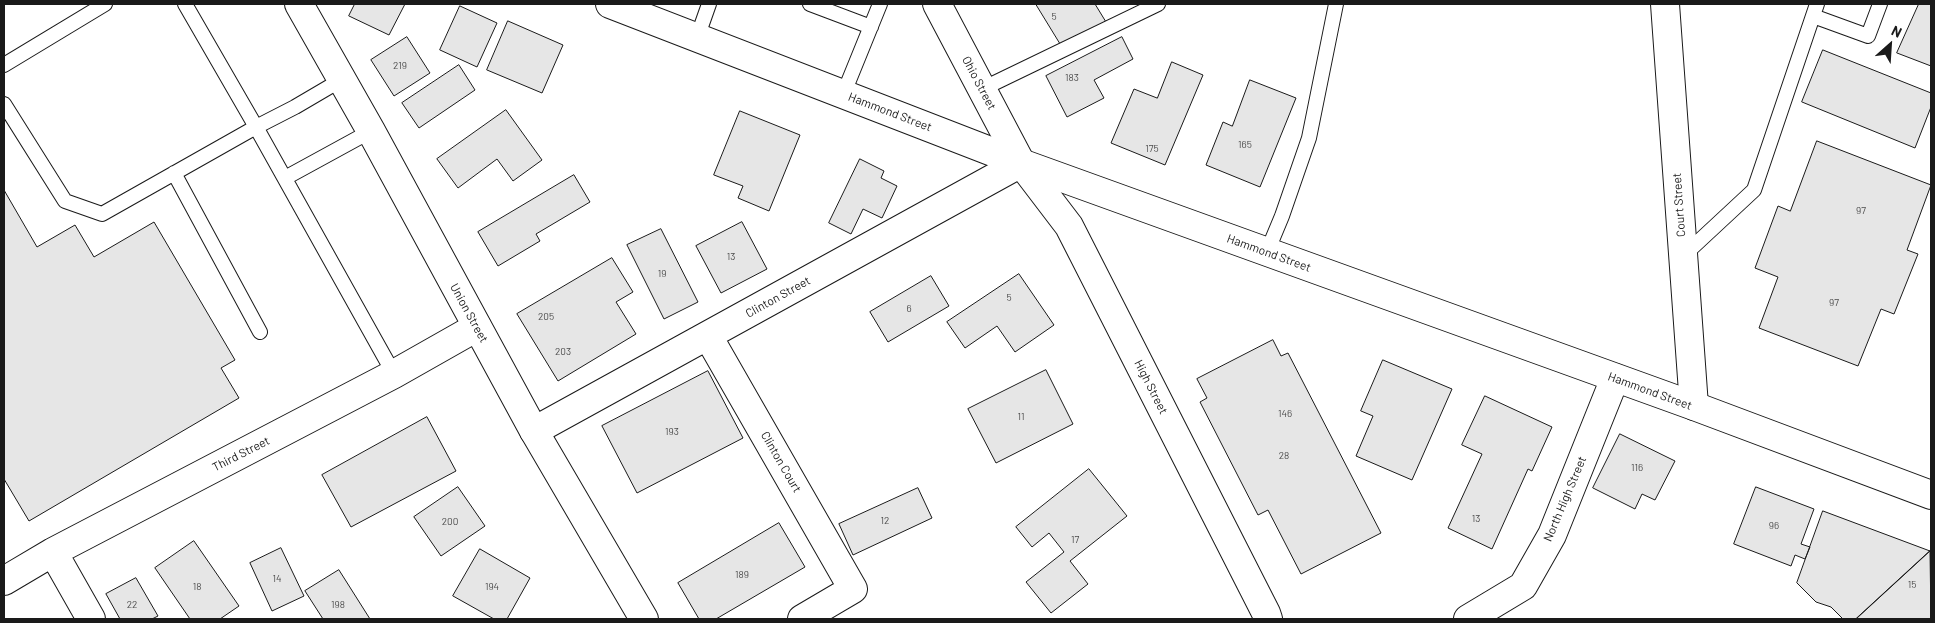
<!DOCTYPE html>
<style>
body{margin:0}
#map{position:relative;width:1935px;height:623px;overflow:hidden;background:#fff;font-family:Barlow,sans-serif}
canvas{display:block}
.frame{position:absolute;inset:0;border:5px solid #1a1a1a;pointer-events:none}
.north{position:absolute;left:1865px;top:20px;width:50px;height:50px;-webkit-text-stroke:4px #fff;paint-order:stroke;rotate:26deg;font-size:14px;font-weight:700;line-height:20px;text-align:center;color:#1a1a1a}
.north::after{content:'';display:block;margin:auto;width:18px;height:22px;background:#1a1a1a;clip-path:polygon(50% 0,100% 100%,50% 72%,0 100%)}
</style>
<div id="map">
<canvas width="1935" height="623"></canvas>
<div class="frame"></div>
<div class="north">N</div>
</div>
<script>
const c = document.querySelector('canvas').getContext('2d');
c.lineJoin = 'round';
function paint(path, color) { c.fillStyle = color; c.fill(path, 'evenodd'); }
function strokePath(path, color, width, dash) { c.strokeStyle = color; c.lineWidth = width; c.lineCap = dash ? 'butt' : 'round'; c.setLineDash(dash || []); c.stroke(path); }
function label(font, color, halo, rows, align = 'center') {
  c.font = font + ' Barlow,sans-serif'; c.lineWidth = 4; c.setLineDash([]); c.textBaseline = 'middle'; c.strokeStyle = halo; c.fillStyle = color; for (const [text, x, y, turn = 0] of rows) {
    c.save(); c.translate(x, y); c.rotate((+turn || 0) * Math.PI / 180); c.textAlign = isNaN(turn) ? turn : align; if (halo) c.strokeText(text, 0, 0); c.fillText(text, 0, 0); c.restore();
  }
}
const building = new Path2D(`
 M355,4H405L389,35L349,16Z
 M1036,4H1095L1106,22L1063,48Z
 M1919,4H1931V66L1897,53Z
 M460,6L497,23L477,67L440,50Z
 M508,21L563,45L542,93L487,70Z
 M407,37L430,73L394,96L371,60Z
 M1122,37L1133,59L1094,80L1104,98L1067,117L1046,76Z
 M1823,50L1931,93V107L1915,148L1802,102Z
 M1172,62L1203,75L1165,165L1111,143L1134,89L1157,98Z
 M459,65L475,90L419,128L402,103Z
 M1250,80L1296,98L1260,187L1206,165L1223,122L1232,126Z
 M506,110L542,160L513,181L497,159L458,188L437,159Z
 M740,111L800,135L769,211L738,198L743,186L714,175Z
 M1817,141L1931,185L1907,250L1918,254L1894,314L1881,309L1858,366L1759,328L1778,277L1755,268L1778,206L1790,211Z
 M860,159L884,171L881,178L897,186L882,218L863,209L851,234L829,223Z
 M574,175L590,202L536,234L540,241L498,266L478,232Z
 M4,190L37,247L75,225L94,257L154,222L235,360L221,368L239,398L29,521L4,479Z
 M742,222L767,269L721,293L696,246Z
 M661,229L698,302L664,319L627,245Z
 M612,258L633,292L616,302L636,334L558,381L517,314Z
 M1019,274L1054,325L1015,352L997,326L965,348L947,322Z
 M931,276L949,306L888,342L870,312Z
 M1273,340L1281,356L1288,353L1381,533L1301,574L1268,510L1258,515L1200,402L1207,398L1197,379Z
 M1383,360L1452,389L1412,480L1356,456L1373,416L1361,411Z
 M1046,370L1073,424L996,463L968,409Z
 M708,371L743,438L637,493L602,426Z
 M1485,396L1552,427L1532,471L1528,469L1492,549L1448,528L1482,454L1462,445Z
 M427,417L456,471L351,527L322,475Z
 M1620,434L1675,461L1655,500L1642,494L1635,509L1593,488Z
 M1089,469L1127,516L1070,561L1088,584L1051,613L1026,582L1064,552L1049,533L1032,547L1016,527Z
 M458,487L485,526L441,556L414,517Z
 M1756,487L1814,509L1801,544L1810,547L1805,559L1795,555L1791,566L1734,544Z
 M918,488L932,518L853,555L839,524Z
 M1823,511L1930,551L1856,619H1843L1831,607L1816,602L1797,583Z
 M779,523L805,567L716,619H699L678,583Z
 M194,541L239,606L220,619H190L155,568Z
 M281,548L304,596L272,611L250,563Z
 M480,549L530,578L507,619H494L453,596Z
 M1930,551L1931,619H1856Z
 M339,570L370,619H323L305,591Z
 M136,578L158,616L152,619H120L106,594Z`);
paint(building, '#e6e6e6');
strokePath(building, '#1a1a1a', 1);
const lane = new Path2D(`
 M810,4L871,27
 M1813,16L1868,36L1880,4
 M697,38L709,4
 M4,65L105,4
 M341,80L295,107L256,127L394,374
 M982,89L1158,4
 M843,95L880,4
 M4,104L65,201L102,214L256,127L185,4
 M174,173L260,332
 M285,178L371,131
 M1267,252L1282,216L1309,138L1336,4
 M1683,256L1754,190L1817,4`);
const street = new Path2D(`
 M1665,4L1694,406
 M708,336L853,589L802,619
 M534,431L1021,163L1069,226L1266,613L1268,619
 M53,552L91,619
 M4,581L53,552L394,374L477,327
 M1468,619L1523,586L1552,535L1615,378`);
const secondary = new Path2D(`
 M937,4L1021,163`);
const primary = new Path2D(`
 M299,4L371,131L534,431L644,619
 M610,4L1021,163L1694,406L1931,495`);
strokePath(lane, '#1a1a1a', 16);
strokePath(street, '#1a1a1a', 30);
strokePath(secondary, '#1a1a1a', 30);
strokePath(primary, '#1a1a1a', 30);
strokePath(lane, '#fff', 14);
strokePath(street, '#fff', 28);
strokePath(secondary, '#fff', 28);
strokePath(primary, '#fff', 28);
label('10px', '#4d4d4d', null, [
 ["5",1054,17],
 ["219",400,66],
 ["183",1072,78],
 ["165",1245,145],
 ["175",1152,149],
 ["97",1861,211],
 ["13",731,257],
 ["19",662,274],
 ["5",1009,298],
 ["97",1834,303],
 ["6",909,309],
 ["205",546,317],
 ["203",563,352],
 ["146",1285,414],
 ["11",1021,417],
 ["193",672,432],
 ["28",1284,456],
 ["116",1637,468],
 ["13",1476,519],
 ["12",885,521],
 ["200",450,522],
 ["96",1774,526],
 ["17",1075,540],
 ["189",742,575],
 ["14",277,579],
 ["15",1912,585],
 ["18",197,587],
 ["194",492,587],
 ["22",132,605],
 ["198",338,605]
]);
label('12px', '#1a1a1a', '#fff', [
 ["Ohio Street",979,83,62],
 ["Hammond Street",890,112,21],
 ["Court Street",1679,205,-94],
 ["Hammond Street",1269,253,20],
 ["Clinton Street",778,297,-29],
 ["Union Street",469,313,61],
 ["High Street",1151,387,63],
 ["Hammond Street",1650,391,20],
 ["Third Street",241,454,-27],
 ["Clinton Court",781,462,60],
 ["North High Street",1565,499,-67]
]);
</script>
